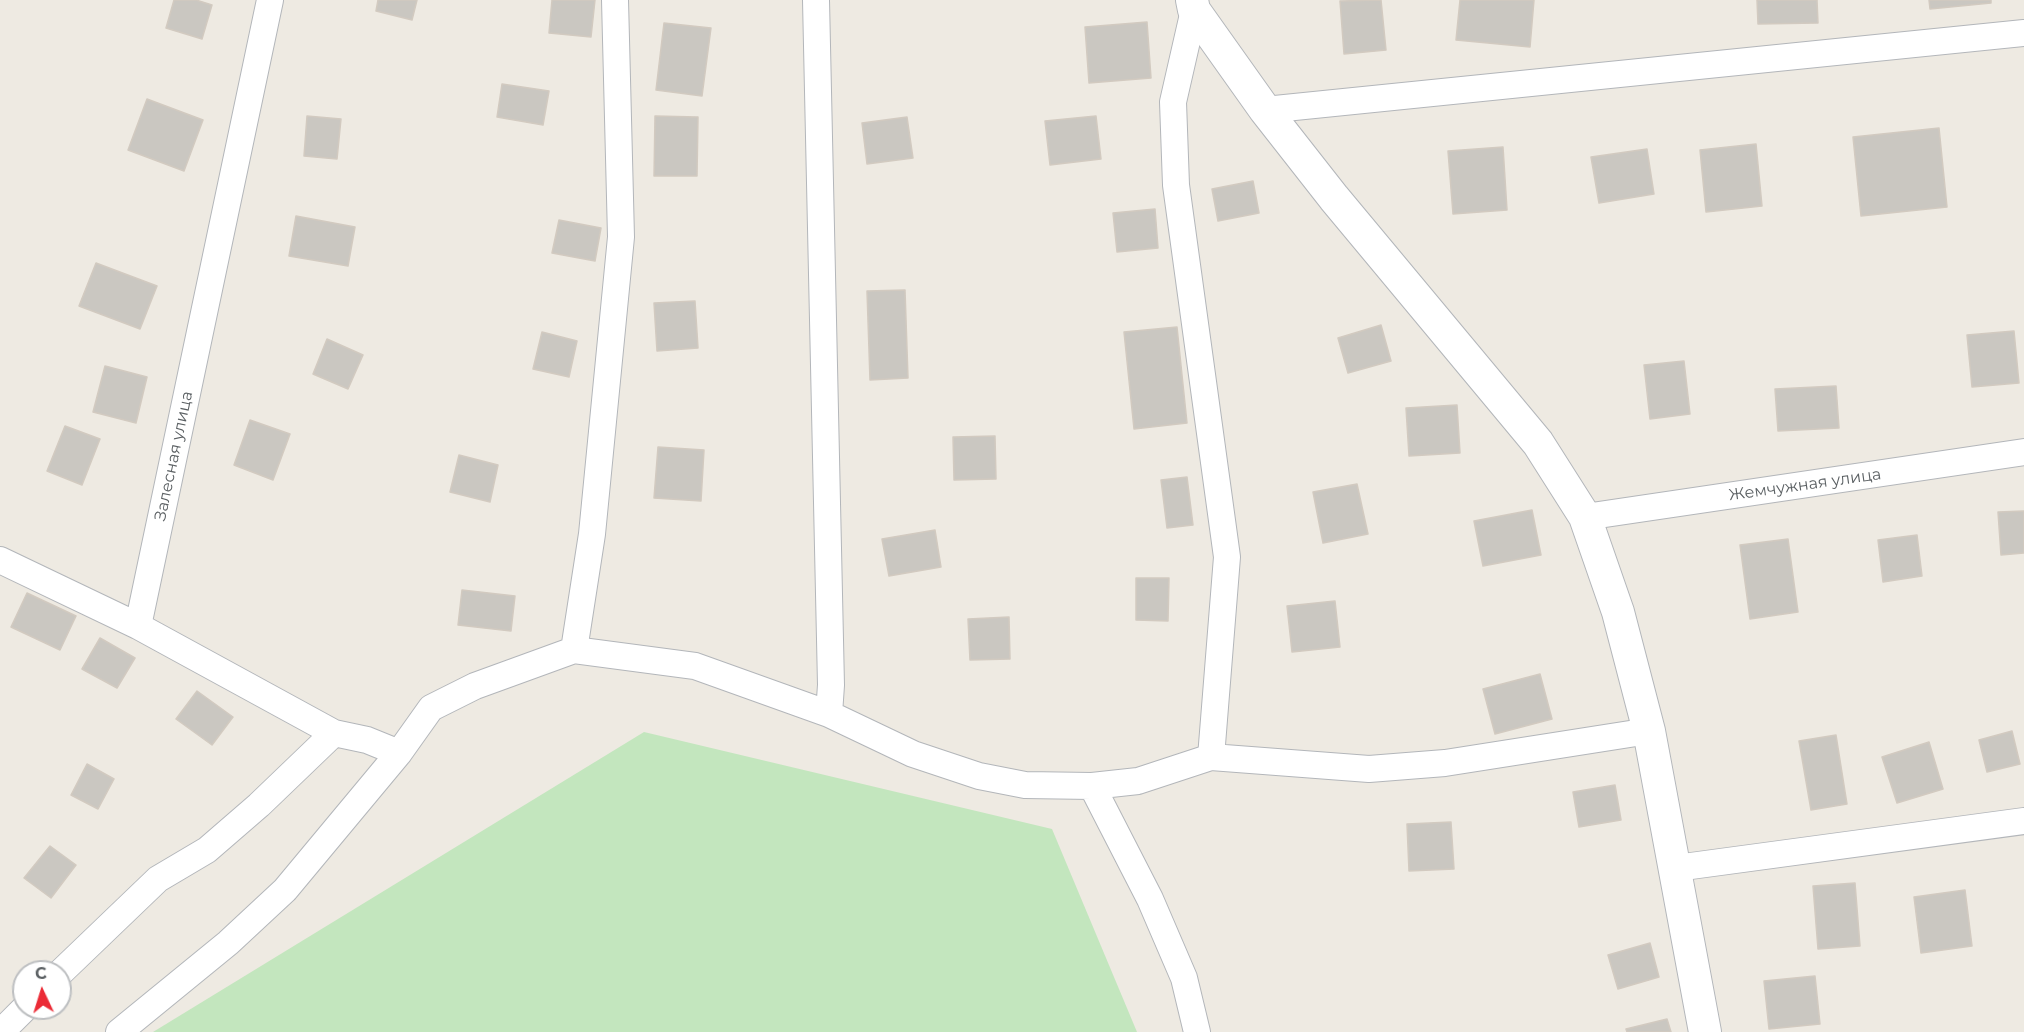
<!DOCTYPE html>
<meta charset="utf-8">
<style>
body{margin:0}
#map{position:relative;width:2024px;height:1032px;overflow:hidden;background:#eeeae2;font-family:Montserrat,sans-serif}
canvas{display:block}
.north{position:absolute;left:12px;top:960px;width:60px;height:60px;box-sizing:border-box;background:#fff;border:2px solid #bdbfc1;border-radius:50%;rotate:356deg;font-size:16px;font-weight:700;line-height:24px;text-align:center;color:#5b6063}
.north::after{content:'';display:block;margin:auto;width:21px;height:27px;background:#eb2b36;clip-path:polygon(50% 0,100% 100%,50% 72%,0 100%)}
</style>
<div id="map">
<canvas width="2024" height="1032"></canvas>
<div class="north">С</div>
</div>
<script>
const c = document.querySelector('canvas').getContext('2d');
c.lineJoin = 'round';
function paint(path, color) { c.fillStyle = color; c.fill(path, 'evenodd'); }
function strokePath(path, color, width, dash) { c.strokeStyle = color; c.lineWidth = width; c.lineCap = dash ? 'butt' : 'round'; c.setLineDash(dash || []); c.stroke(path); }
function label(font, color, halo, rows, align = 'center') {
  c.font = font + ' Montserrat,sans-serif'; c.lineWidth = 6; c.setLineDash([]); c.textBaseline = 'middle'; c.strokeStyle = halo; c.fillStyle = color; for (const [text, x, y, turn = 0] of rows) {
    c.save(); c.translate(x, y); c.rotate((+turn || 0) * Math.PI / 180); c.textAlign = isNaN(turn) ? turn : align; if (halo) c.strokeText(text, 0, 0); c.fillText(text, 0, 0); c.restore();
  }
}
paint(new Path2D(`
 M644,732L1052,829L1137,1032H153Z`), '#c3e6be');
const building = new Path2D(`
 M174,0H196L212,5L202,39L166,28Z
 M378,0H417L412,20L376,11Z
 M552,0H595L591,37L549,33Z
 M1381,0L1386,50L1344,54L1340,1Z
 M1460,0H1534L1530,47L1456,40Z
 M1757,0H1817L1818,23L1758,24Z
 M1929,0H1991V3L1930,9Z
 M1147,22L1151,78L1089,83L1085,27Z
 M664,23L711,28L702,96L656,90Z
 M502,84L549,91L543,125L497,117Z
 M147,99L203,120L184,171L128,150Z
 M307,116L341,119L337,159L304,156Z
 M655,116L698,117L697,176H654Z
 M1096,116L1101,159L1050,165L1045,121Z
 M907,117L913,158L867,164L862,123Z
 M1939,128L1947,207L1861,216L1853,137Z
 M1756,144L1762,206L1706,212L1700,150Z
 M1503,147L1507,210L1453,214L1448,151Z
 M1647,149L1654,194L1599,203L1591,157Z
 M1253,181L1259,213L1218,221L1212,189Z
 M1155,209L1158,248L1117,252L1113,213Z
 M296,216L355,227L348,266L289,256Z
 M559,220L601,228L595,261L552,253Z
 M96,263L157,286L140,329L79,306Z
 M905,290L908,378L870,380L867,291Z
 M695,301L698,348L657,351L654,303Z
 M1381,325L1391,361L1348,373L1338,338Z
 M1177,327L1187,423L1134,429L1124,332Z
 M2014,331L2019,383L1972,387L1967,335Z
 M542,332L577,341L569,377L533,369Z
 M327,339L363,355L348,389L313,374Z
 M1684,361L1690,414L1650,419L1644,365Z
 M105,366L147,377L136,423L93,412Z
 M1836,386L1839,428L1778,431L1775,389Z
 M1457,405L1460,453L1409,456L1406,408Z
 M250,420L290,434L273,480L234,465Z
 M65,426L100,439L82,485L47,471Z
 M995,436L996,479L954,480L953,437Z
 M658,447L704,450L701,501L654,498Z
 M459,455L498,465L490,502L450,492Z
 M1187,477L1193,525L1167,528L1161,480Z
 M1357,484L1368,534L1323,543L1313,492Z
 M1532,510L1541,555L1483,566L1474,521Z
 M2024,511V553L2001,555L1998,512Z
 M935,530L941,567L889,576L882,539Z
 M1917,535L1922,576L1883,582L1878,540Z
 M1788,539L1798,612L1750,619L1740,545Z
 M1136,578H1169L1168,621L1136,620Z
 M462,590L515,596L511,631L458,625Z
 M27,593L76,616L60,650L11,627Z
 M1335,601L1340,647L1292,652L1287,606Z
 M1009,617L1010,659L970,660L968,619Z
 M100,638L135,658L117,688L82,669Z
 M1540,674L1552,719L1495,734L1483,689Z
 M197,691L233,717L212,745L176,719Z
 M2012,731L2020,764L1987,772L1979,740Z
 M1836,735L1847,804L1811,810L1799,741Z
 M1929,742L1943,789L1897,803L1882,757Z
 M87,764L114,779L98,809L71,795Z
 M1615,785L1621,820L1579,827L1573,792Z
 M1451,822L1454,869L1409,871L1407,824Z
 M50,846L76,865L51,898L24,878Z
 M1855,883L1860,946L1818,949L1813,886Z
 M1965,890L1972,946L1921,953L1914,897Z
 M1650,943L1659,977L1618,989L1608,955Z
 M1815,976L1820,1024L1769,1029L1764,981Z
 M1667,1019L1671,1032H1627L1626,1029Z`);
paint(building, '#cac7c1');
strokePath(building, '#d2cac0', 1.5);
const minor = new Path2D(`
 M270,0L138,626L334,733L367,740L399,753
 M816,0L831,685L829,714
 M1194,10L1173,102L1176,185L1227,557L1211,757
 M1265,110L2024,33
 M1585,517L2024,452
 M0,560L138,626
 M574,650L592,534L621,237L615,0
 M1092,786L1150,899L1184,978L1197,1032
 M1676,868L2024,821
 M60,973L158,879L207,850L259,805L334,733
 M1,1032L25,1008
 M119,1032L228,943L285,890L399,753L431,708L475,686L574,650L695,666L829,714L913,754L979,776L1025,785L1092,786L1138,781L1211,757L1369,769L1445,763L1649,731`);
const tertiary = new Path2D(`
 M1192,0L1194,10L1265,110L1334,198L1538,443L1585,517L1618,612L1649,731L1705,1032`);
strokePath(minor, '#b3b6ba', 28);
strokePath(tertiary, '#b3b6ba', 34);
strokePath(minor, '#fff', 26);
strokePath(tertiary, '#fff', 32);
label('16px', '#5b6063', '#fff', [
 ["Залесная улица",174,456,-78],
 ["Жемчужная улица",1805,485,-8]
]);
</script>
